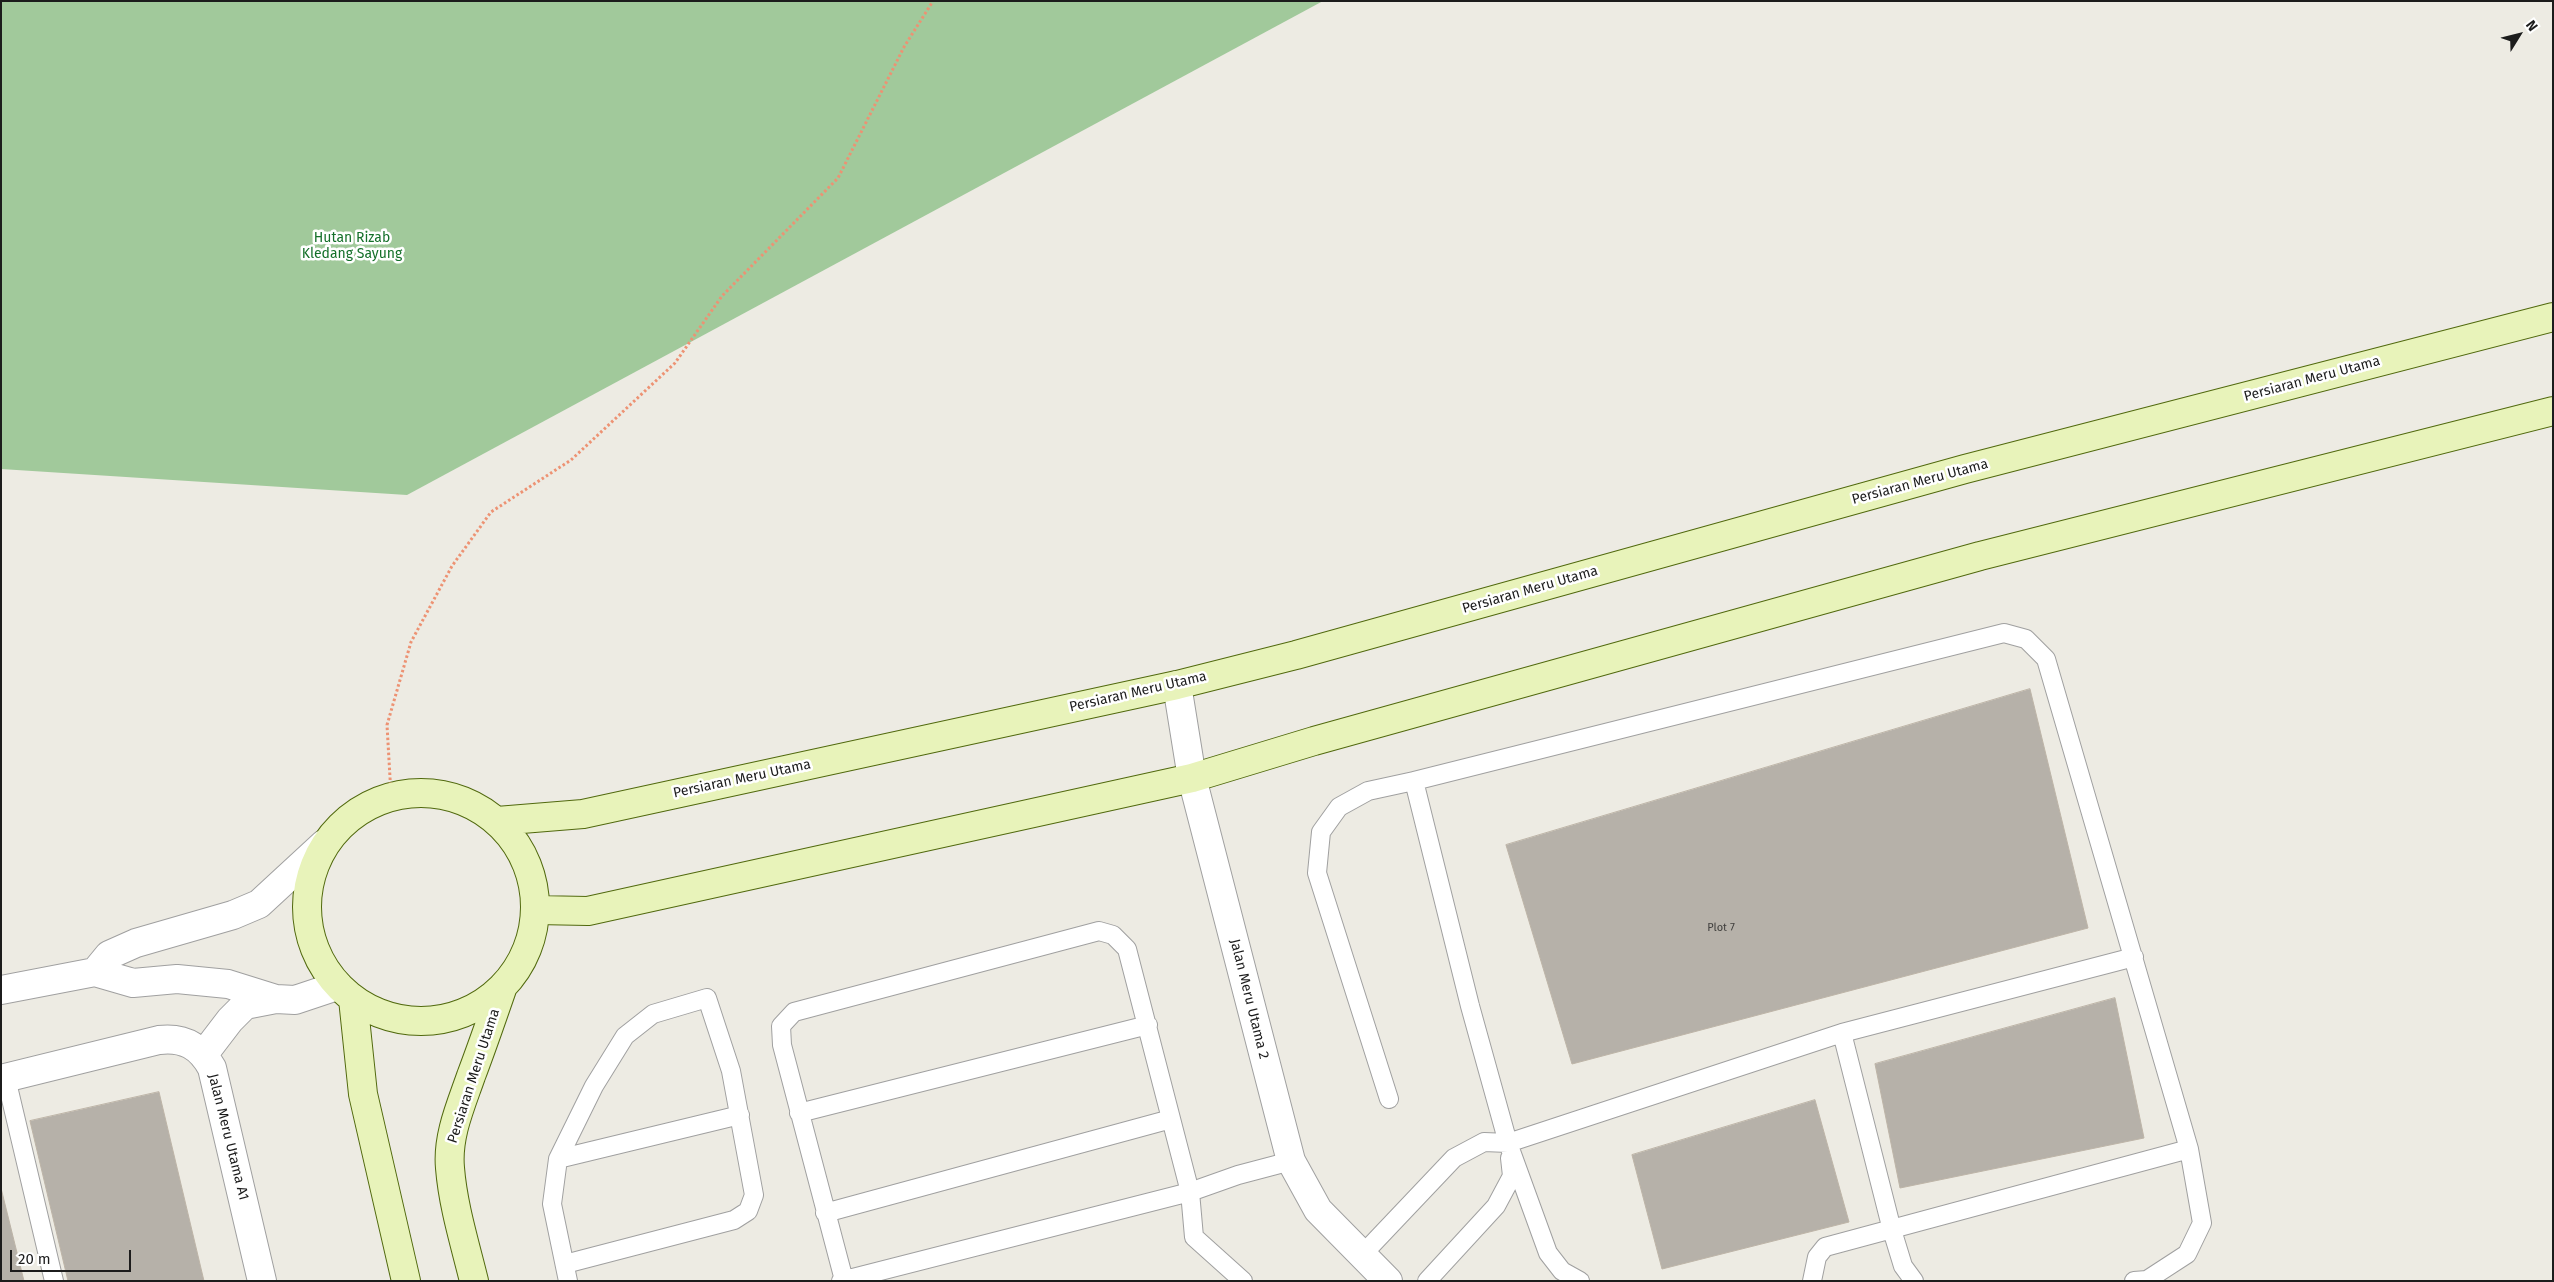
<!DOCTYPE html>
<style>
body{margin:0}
#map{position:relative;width:2554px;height:1282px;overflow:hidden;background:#edebe3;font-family:"Fira Sans",sans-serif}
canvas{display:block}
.frame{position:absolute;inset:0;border:2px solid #1c1c1c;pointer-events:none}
.north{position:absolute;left:2494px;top:10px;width:50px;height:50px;-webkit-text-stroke:4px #fff;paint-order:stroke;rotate:54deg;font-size:14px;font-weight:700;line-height:20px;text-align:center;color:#1c1c1c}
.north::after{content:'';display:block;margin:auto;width:18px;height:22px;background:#1c1c1c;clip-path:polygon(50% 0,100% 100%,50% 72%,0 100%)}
.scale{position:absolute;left:10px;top:1250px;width:121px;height:22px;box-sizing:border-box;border:2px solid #1c1c1c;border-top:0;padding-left:6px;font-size:15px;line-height:18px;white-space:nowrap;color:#1c1c1c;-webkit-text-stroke:4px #fff;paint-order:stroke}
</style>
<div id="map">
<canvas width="2554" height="1282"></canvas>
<div class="frame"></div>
<div class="north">N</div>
<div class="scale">20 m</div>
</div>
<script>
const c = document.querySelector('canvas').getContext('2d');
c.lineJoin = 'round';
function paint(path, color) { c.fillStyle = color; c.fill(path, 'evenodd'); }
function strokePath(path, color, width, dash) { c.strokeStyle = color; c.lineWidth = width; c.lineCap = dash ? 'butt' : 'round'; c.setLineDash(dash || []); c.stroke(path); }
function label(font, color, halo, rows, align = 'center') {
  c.font = font + ' "Fira Sans",sans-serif'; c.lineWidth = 5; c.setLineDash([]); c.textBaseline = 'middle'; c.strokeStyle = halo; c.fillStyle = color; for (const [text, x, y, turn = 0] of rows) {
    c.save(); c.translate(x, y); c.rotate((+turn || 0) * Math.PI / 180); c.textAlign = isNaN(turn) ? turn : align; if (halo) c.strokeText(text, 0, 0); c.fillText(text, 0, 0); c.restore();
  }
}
paint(new Path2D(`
 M1,1H1323L407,495L1,469Z`), '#a1c99b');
const building = new Path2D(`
 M2030,689L2088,928L1572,1064L1506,845Z
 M2115,998L2144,1138L1900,1188L1875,1064Z
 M159,1092L204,1281H68L30,1121Z
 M1815,1100L1849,1222L1662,1269L1632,1155Z
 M1,1188L24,1281H1Z`);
paint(building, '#b6b1a9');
strokePath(building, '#bdb4a7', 1);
const service = new Path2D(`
 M1414,781L2004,633L2026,639L2046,659L2189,1149L2202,1223L2187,1254L2147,1280L2134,1281
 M1842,1033L1892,1230L1903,1266L1914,1281
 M6,1078L54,1281
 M1389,1099L1317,873L1321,832L1339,807L1368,791L1414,781L1470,1006L1508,1143L1548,1253L1562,1271L1580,1281
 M799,1113L1148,1025
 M558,1159L740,1115
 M825,1213L1171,1119
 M1362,1255L1454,1158L1484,1142L1508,1143L1842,1033L2134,957
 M565,1264L734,1220L748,1211L754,1195L731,1071L707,998L653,1014L625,1036L594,1086L558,1159L552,1204L568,1281
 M844,1280L782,1045L781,1026L794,1012L1099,931L1113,935L1127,949L1190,1192L1194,1237L1243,1281
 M841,1281L1190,1192L1238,1175L1291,1161
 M1427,1281L1496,1206L1512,1176L1510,1158
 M1812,1281L1817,1257L1825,1247L2189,1149`);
const minor = new Path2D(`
 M1177,685L1192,778L1291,1161L1318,1210L1388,1281
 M95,972L109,955L136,943L233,915L259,904L324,844
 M1,990L95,972L133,983L177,979L228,984L276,999L295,1000L337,986
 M204,1054L230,1020L245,1005L276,999
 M1,1079L159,1040C184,1037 200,1046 212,1068L262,1281`);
const secondary = new Path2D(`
 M307 907a114 114 0 1 1 228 0a114 114 0 1 1-228 0Z
 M497,821L583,814L1177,685L1296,655L1965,469L2553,317
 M536,910L588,911L1192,778L1314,741L1980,556L2553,411
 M353,999L363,1094L406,1281
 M474,1281C465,1244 453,1206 450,1168C447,1136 461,1105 471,1076C482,1047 492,1018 502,989`);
strokePath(service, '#a0a0a0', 20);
strokePath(minor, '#a0a0a0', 30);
strokePath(secondary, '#51690e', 30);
strokePath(new Path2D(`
 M391,795L387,725L411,642L452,566L491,512L571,460L675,363L722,296L838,178L904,47L933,1`), '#ed9273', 3, [2.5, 2.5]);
strokePath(service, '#fff', 18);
strokePath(minor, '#fff', 28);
strokePath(secondary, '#e8f3ba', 28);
label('11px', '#42413f', null, [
 ["Plot 7",1721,928]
]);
label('14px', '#15702a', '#fff', [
 ["Hutan Rizab",352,238],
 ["Kledang Sayung",352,254]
]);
label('14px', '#1c1c1c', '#fff', [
 ["Persiaran Meru Utama",2312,379,-15],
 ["Persiaran Meru Utama",1920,482,-15],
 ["Persiaran Meru Utama",1530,590,-16],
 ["Persiaran Meru Utama",1138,692,-13],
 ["Persiaran Meru Utama",742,779,-12],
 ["Jalan Meru Utama 2",1249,999,76],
 ["Persiaran Meru Utama",474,1076,-72],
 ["Jalan Meru Utama A1",228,1137,76]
]);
</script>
